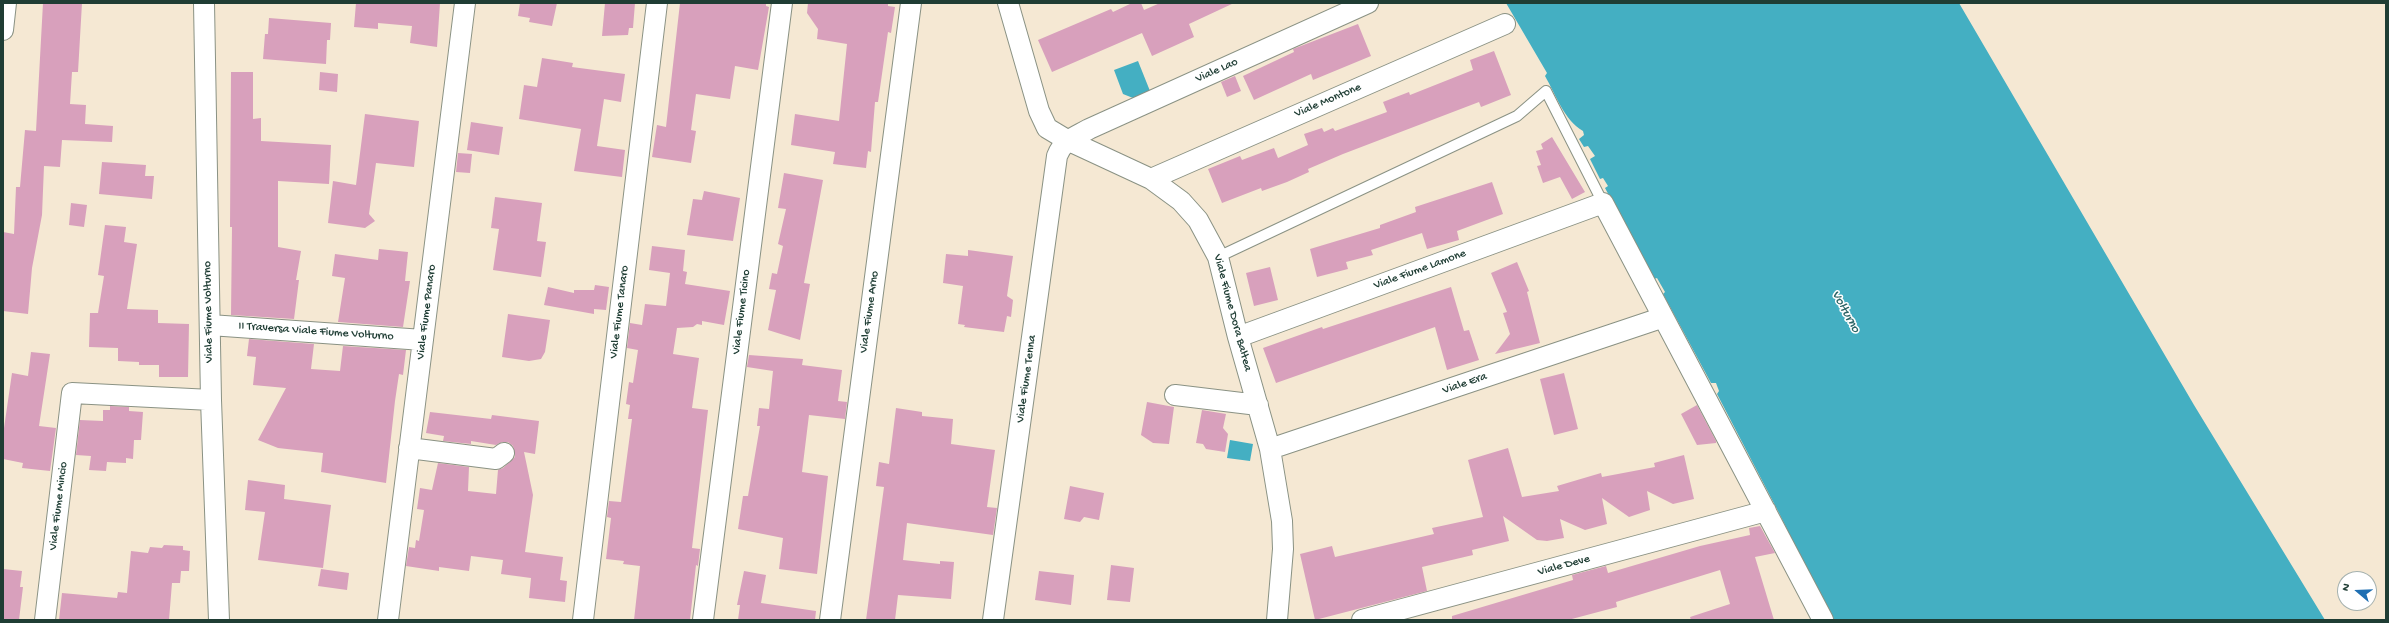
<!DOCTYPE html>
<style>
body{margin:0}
#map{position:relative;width:2389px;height:623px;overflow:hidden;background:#f5e8d3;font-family:"Gochi Hand",sans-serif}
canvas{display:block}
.frame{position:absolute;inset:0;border:4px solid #1f3d34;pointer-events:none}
.north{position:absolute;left:2337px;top:571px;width:40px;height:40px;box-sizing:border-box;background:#fff;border:1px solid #a5b1ae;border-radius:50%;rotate:289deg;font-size:11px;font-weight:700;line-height:16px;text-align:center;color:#1f3d34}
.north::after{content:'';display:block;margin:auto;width:14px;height:18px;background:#1f6fb2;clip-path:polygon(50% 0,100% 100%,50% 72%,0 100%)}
</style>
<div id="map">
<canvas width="2389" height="623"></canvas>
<div class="frame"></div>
<div class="north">N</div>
</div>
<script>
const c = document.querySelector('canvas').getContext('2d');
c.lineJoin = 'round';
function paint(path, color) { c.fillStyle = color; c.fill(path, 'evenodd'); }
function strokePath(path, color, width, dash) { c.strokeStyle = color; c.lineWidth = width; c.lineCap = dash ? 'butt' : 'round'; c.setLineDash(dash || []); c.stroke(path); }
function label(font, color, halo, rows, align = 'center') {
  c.font = font + ' "Gochi Hand",sans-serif'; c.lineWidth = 3; c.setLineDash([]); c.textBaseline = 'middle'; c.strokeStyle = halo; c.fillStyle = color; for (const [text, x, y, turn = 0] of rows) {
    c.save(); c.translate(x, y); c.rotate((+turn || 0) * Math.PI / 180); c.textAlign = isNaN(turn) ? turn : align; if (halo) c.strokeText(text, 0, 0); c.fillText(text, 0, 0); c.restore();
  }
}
paint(new Path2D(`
 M1506,3H1959L2194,405L2325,620H1831L1779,513L1717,394L1719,391L1716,383H1711L1663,294L1665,292L1657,278L1654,279L1605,188L1608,186L1603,178L1600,179L1590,159L1595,156L1588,146L1584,147L1579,139L1584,135L1583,131C1564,120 1556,95 1545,76L1547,73Z
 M1138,61L1150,91L1133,98L1123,94L1114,70Z
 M1230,440L1253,444L1250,461L1227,458Z`), '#44afc2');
paint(new Path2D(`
 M43,3H82L78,72H72L70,104L86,105L85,124L113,126L112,142L62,140L60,167L44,166L42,215L32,268L28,314L3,311V232L14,234L16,187H20L25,130L36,131Z
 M356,3H440L437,47L410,43L412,26L378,23V29L354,27Z
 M520,3H557L552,26L529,22L530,18L518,16Z
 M605,3H635L633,28H629L628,35L602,36Z
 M680,3H766V6L769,7L758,70L735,66L730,99L696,94L691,130L696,131L691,163L652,157L657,125L666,127Z
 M808,3H888V6L895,7L891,33L888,32L878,102H875L871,152L868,151L866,168L833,164L835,152L791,145L795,114L839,121L847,44L817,39L818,29L807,13Z
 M1132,3H1141L1144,10L1160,3H1234L1189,24L1194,37L1152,56L1142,33L1052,72L1038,40L1111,9L1113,12Z
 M269,18L331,23L330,40H327L326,64L263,59L265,34H268Z
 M1358,24L1371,56L1313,80L1311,74L1254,100L1243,76L1294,52L1293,49Z
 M1494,51L1511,95L1481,107L1479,102L1343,154L1308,169L1309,172L1287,182L1262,191L1261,188L1222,203L1208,169L1240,156L1242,160L1274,148L1278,158L1308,145L1304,134L1322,128L1324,132L1333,128L1335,131L1387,112L1383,102L1409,92L1410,95L1473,70L1470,60Z
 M542,58L573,63L572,67L625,74L621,102L604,99L597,146L625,150L622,177L574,171L581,129L519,119L524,85L537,87Z
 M231,72H253V119L261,118V141L331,145L329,184L278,181V247L301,251L296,280H299L294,319L231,315L232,227H230Z
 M320,72L338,74L337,92L319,90Z
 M1235,76L1241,91L1227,97L1221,82Z
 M365,114L419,121L414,167L376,163L369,214L375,221L365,228L328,223L333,181L356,185Z
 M471,122L503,127L499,155L467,150Z
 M1552,137L1585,192L1572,199L1560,177L1543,183L1537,166L1541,165L1536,151L1543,149L1541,144Z
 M458,153L472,154L470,173L456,172Z
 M102,162L146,165L145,176H154L152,199L99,194Z
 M784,173L823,180L804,283L810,284L800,340L768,330L776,290L769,289L772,273L777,274L783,246L778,244L786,209L778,208Z
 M1492,182L1503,214L1457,231L1459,240L1427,249L1422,233L1371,250L1373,255L1346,262L1348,269L1317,277L1310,249L1380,228V225L1416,212L1415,207Z
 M704,191L740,198L733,241L687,235L693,199L702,200Z
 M495,197L542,203L537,241L546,242L541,277L493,270L499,229L491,228Z
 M71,203L87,205L84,227L69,225Z
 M105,225L126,227L124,242L137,244L127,309L158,310V323L189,324L188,377H159V365H139V362L118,361V348L89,347L90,313H98L104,276L98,275Z
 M652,246L685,250L683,271L687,272L685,284L730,291L724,325L702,321V325L697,324L693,327L677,328L673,354L699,358L692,408L708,410L692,548L700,549L698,566L696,565L690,620H634L640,566L623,564L624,561L606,559L611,518L607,517L609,501L621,502L632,419H628L630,405L626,404L629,382L633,383L638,350L627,348L630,323L642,325L645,304L666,306L670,273L649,270Z
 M379,249L408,252L405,281H410L403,327L338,322L345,278L332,276L335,254L378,260Z
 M968,250L1013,256L1007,296L1013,300L1011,317L1007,316L1004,332L964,327L965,325L958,324L963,286L943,283L946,254L968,256Z
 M1517,262L1529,291L1527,292L1540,343L1495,354L1510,334L1503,313L1507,312L1491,273Z
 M1270,267L1278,300L1254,306L1246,273Z
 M595,285L609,287L606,310L594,309V314L544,305L548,287L574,293V290H594Z
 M1451,287L1464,331L1469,330L1479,360L1447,370L1435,327L1276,383L1263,348L1322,327L1323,329Z
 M508,314L550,320L545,352L541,359L529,361L502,357Z
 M249,339L314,344L311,369L340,371L343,346L406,350L403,375L399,374L395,401L386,483L321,472L323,453L278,448L258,440L286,388L253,385L256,357L247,356Z
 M31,352L50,354L39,426L56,428L50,471L22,468L23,463L3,459V435L12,373L28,376Z
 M749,355L803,359L802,365L842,370L838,401L847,402L845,419L809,415L802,472L828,476L817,574L779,569L783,538L738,529L743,496H748L760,426H757L759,408L769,409L773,371L747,367Z
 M1564,373L1578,429L1554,435L1540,379Z
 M1147,402L1174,407L1169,444L1153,443L1141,435Z
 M1697,405L1716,441V443L1697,445L1681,414Z
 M110,406L129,407V411L143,412L141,440H134L133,459L126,458V463L107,462L106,471L89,470L91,456L76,455L80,420L103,421V410H110Z
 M896,408L922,412V416L953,419L951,444L995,450L987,507L997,508L993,535L907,523L903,560L940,564V561L954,562L951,599L898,595L895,620H866L884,487L876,486L879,462L889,464Z
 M1202,410L1226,414L1223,428L1228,434L1225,452L1206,449L1203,444L1196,443Z
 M430,412L491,419L492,415L539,421L535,454L524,452L533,495L525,552L563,557L560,580L567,581L565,602L529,598L531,578L501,574L503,560L471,556L469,571L439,567V571L406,566L409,547L415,548L416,540L419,541L424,510L417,509L420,488L432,490L438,463L469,467L468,491L496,494L498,470L503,468L515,457L513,446L508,442H502L496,445L471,441V444L443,441L444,436L426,433Z
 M1508,448L1522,497L1559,491L1557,486L1601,473L1602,477L1655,467L1654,463L1684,455L1694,499L1673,504L1647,491L1650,510L1629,517L1602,498L1607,524L1585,530L1560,519L1564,538L1547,541L1537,540L1503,516L1509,541L1472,550L1473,555L1422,567L1427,591L1315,620L1300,554L1332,546L1335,557L1434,534L1432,528L1483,517L1468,460Z
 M248,480L285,485L284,499L331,505L323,568L258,560L265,512L245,510Z
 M1070,486L1104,493L1099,520L1084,517L1080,522L1064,519Z
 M1760,526L1775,553L1755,557L1774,620H1691L1690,617L1730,604L1720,570L1616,602L1617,607L1568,620H1452V616L1573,580L1572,575L1606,566L1608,573L1700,546L1750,535L1749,528Z
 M164,545L183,546V550L190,551L189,571H181L180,583H172L169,620H59L62,593L117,598L118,592L127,593L131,551L148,553L150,547L162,548Z
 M1111,565L1134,568L1130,602L1107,600Z
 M3,569L22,571L20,587H23L19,620H3Z
 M321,569L349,573L347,590L318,586Z
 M744,571L766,575L761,603L816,611L815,620H738L740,605H737Z
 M1039,571L1074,575L1071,605L1035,600Z`), '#d8a0bc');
const service = new Path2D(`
 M1218,257L1517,116L1546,91L1603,203`);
const minor = new Path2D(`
 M204,3L211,400L219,620
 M1008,3L1039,111L1047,128L1067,140L1151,179L1181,201L1198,220L1218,257L1238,337L1270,449L1282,521L1283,549L1277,620
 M3,30L6,3
 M1151,179L1505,24
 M210,325L423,340
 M1238,337L1603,203L1823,620
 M1175,395L1258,405
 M409,448L496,459L504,453
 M1270,449L1661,318
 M45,620L72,393L211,400
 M388,620L465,3
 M583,620L657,3
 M703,620L782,3
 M830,620L911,3
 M993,620L1057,156C1063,140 1075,137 1089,129L1368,3
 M1362,620L1766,511`);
strokePath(service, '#8a9284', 12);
strokePath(minor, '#8a9284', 22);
strokePath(service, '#fff', 10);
strokePath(minor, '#fff', 20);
label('12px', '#1f3d34', '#fff', [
 ["Viale Lao",1217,71,-24],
 ["Viale Montone",1328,101,-23],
 ["Viale Fiume Lamone",1420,270,-20],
 ["Viale Fiume Volturno",209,312,-91],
 ["Viale Fiume Panaro",427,312,-83],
 ["Viale Fiume Tanaro",620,312,-83],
 ["Viale Fiume Ticino",742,312,-83],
 ["Viale Fiume Arno",870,312,-82],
 ["Viale Fiume Dora Baltea",1232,313,75],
 ["II Traversa Viale Fiume Volturno",316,332,4],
 ["Viale Fiume Tenna",1027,379,-82],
 ["Viale Era",1465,384,-19],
 ["Viale Fiume Mincio",59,506,-83],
 ["Viale Deve",1564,566,-15]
]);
label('italic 13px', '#2c6566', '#fff', [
 ["Volturno",1845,312,61]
]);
</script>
